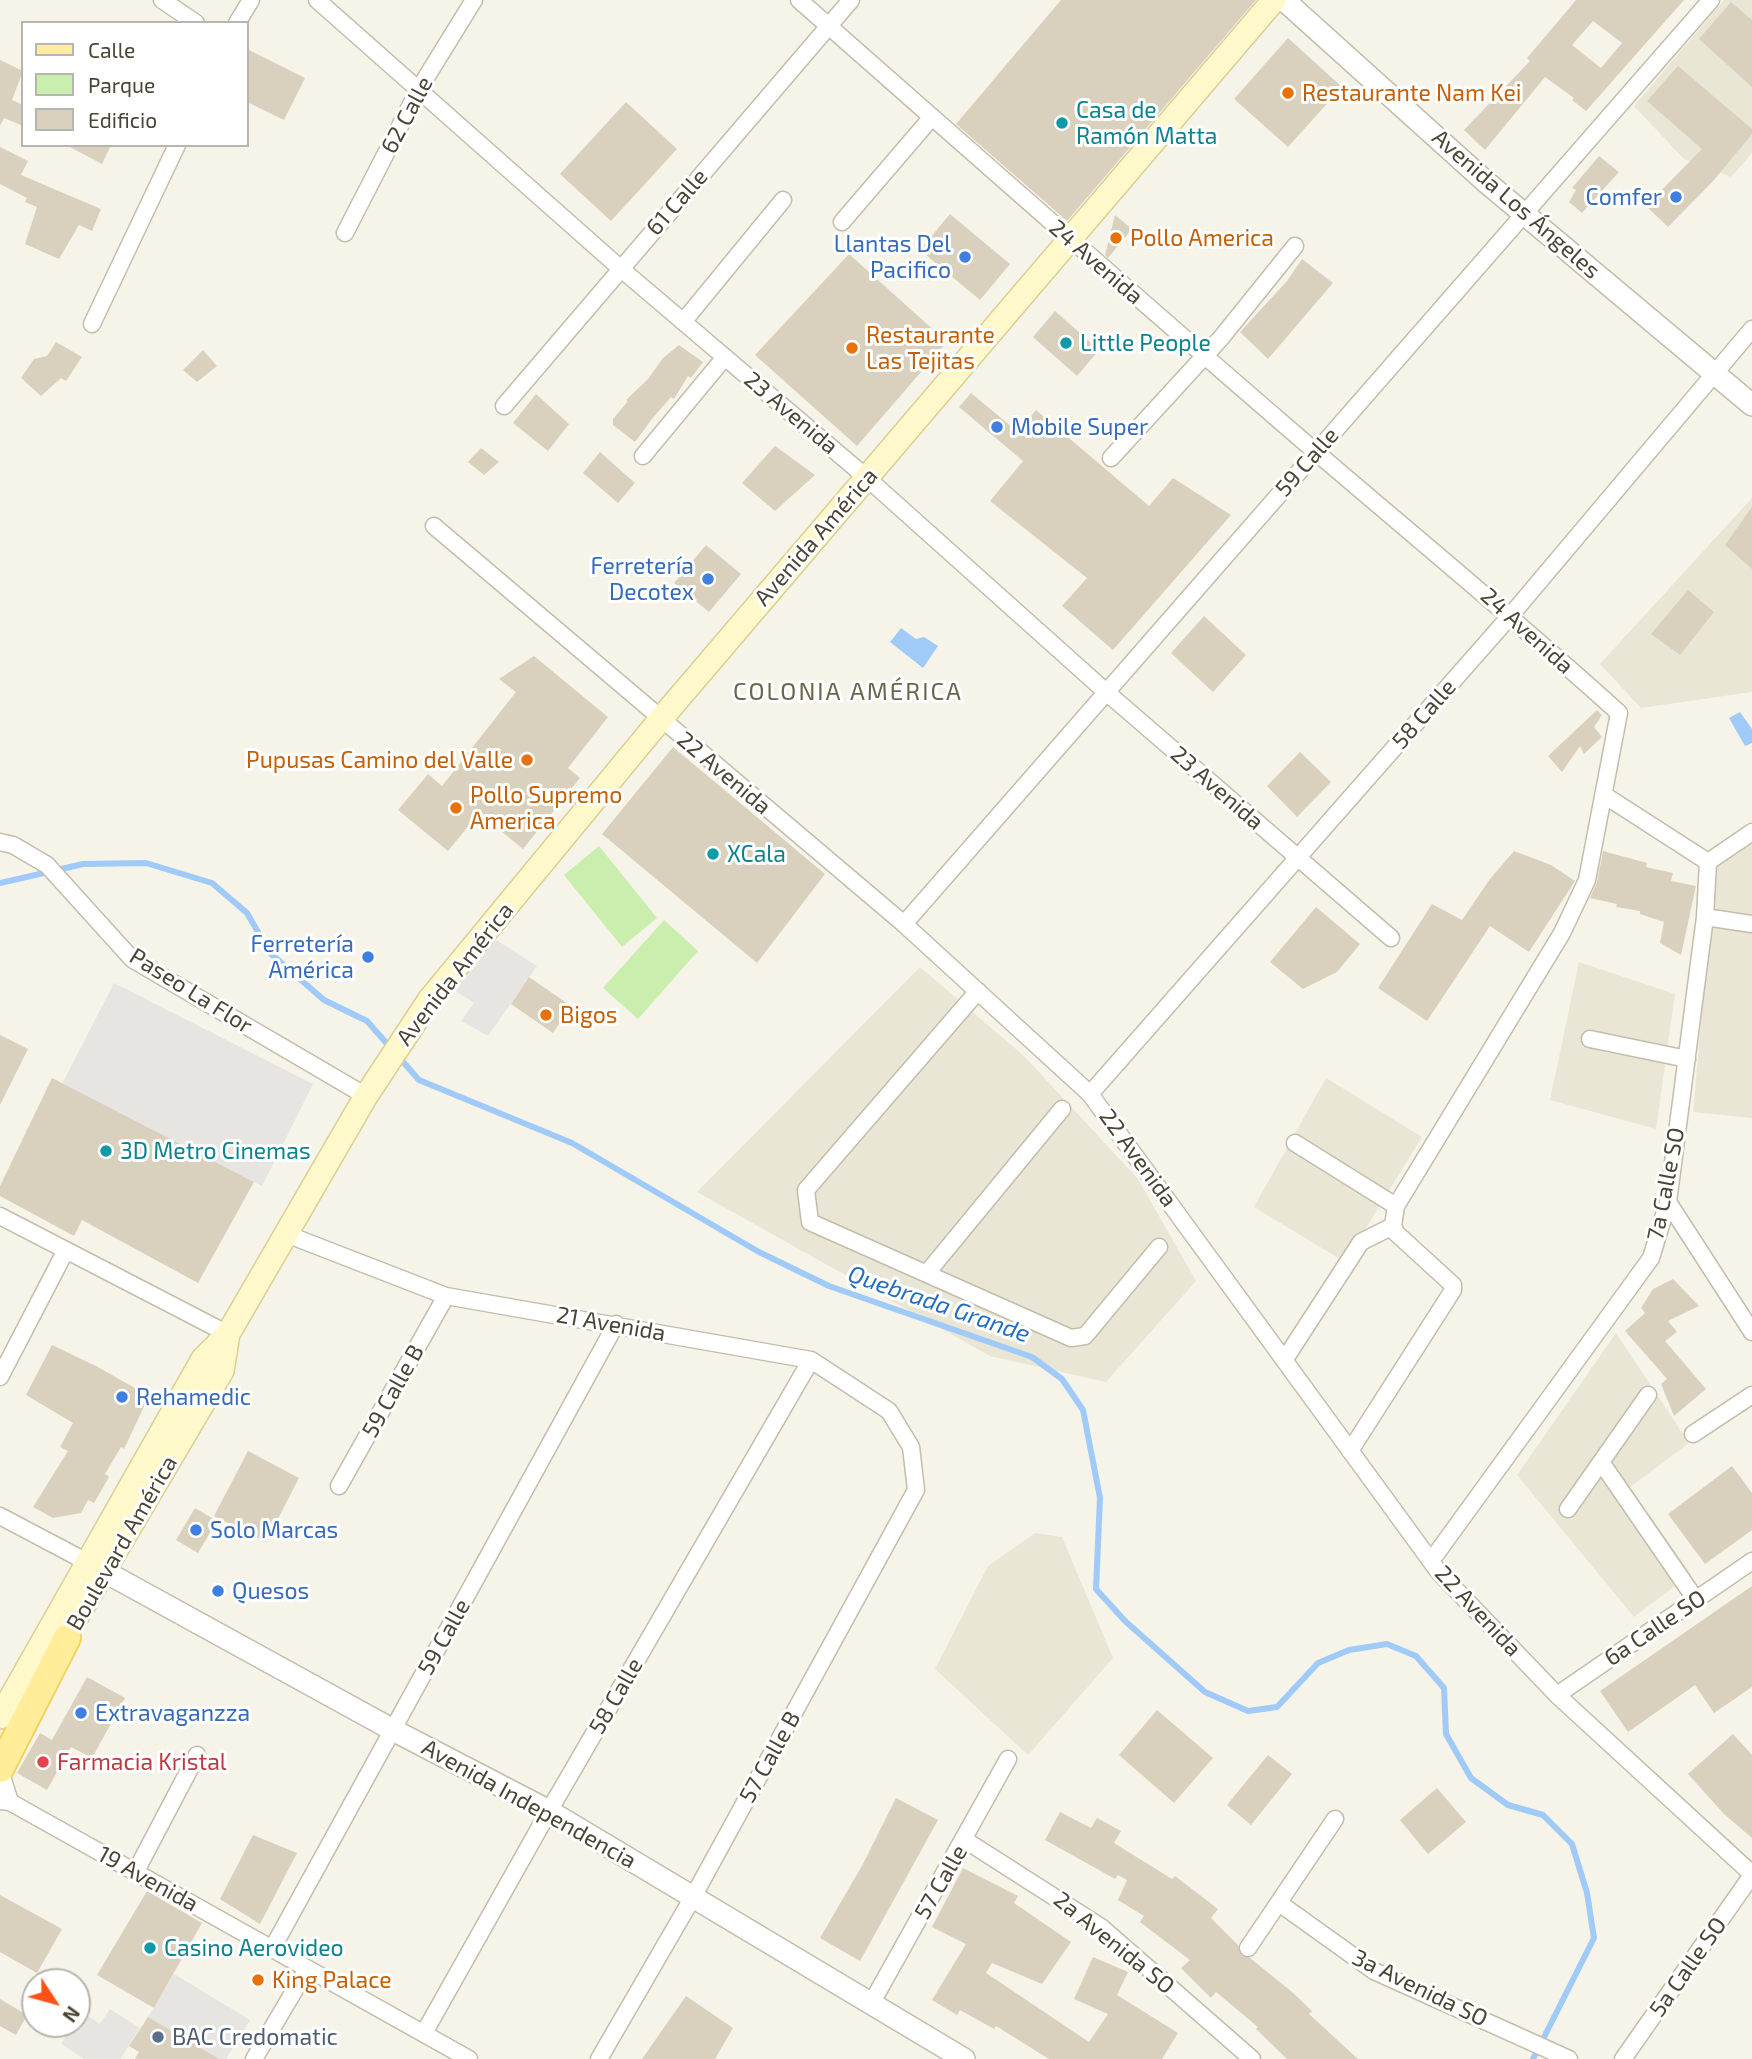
<!DOCTYPE html>
<meta charset="utf-8">
<style>
body{margin:0}
#map{position:relative;width:1752px;height:2059px;overflow:hidden;background:#f6f3e9;font-family:"Exo 2",sans-serif}
canvas{display:block}
.legend{position:absolute;left:21px;top:21px;width:228px;height:126px;box-sizing:border-box;background:#fff;border:2px solid #b7b5af;margin:0;padding:9px 12px;list-style:none;font-size:21px;color:#4b4536}
.legend li{display:flex;align-items:center;gap:14px;height:35px}
.legend b{width:35px;border:2px solid #b7b5af}
.north{position:absolute;left:21px;top:1968px;width:70px;height:70px;box-sizing:border-box;background:#fff;border:2px solid #b7b5af;border-radius:50%;rotate:126deg;font-size:19px;font-weight:700;line-height:28px;text-align:center;color:#4b4536}
.north::after{content:'';display:block;margin:auto;width:24px;height:32px;background:#ff5217;clip-path:polygon(50% 0,100% 100%,50% 72%,0 100%)}
</style>
<div id="map">
<canvas width="1752" height="2059"></canvas>
<ul class="legend">
<li><b style="height:9px;background:#ffed99"></b>Calle</li>
<li><b style="height:19px;background:#caeeae"></b>Parque</li>
<li><b style="height:19px;background:#d9d1bd"></b>Edificio</li>
</ul>
<div class="north">N</div>
</div>
<script>
const c = document.querySelector('canvas').getContext('2d');
c.lineJoin = 'round';
function paint(path, color) { c.fillStyle = color; c.fill(path, 'evenodd'); }
function strokePath(path, color, width, dash) { c.strokeStyle = color; c.lineWidth = width; c.lineCap = dash ? 'butt' : 'round'; c.setLineDash(dash || []); c.stroke(path); }
function label(font, color, halo, rows, align = 'center') {
  c.font = font + ' "Exo 2",sans-serif'; c.lineWidth = 6; c.setLineDash([]); c.textBaseline = 'middle'; c.strokeStyle = halo; c.fillStyle = color; for (const [text, x, y, turn = 0] of rows) {
    c.save(); c.translate(x, y); c.rotate((+turn || 0) * Math.PI / 180); c.textAlign = isNaN(turn) ? turn : align; if (halo) c.strokeText(text, 0, 0); c.fillText(text, 0, 0); c.restore();
  }
}
paint(new Path2D(`
 M1724,0H1752V153L1731,177L1684,159L1634,106Z
 M1752,498V692L1641,708L1600,664Z
 M1752,842V1118L1693,1112L1715,865Z
 M1579,962L1675,994L1656,1129L1550,1100Z
 M920,967L1024,1056L1138,1179L1196,1281L1106,1382L990,1356L697,1192Z
 M1326,1078L1422,1137L1345,1262L1254,1207Z
 M1616,1333L1689,1443L1630,1487L1691,1574L1634,1617L1517,1475Z
 M1035,1533L1062,1537L1113,1658L1028,1755L935,1669L988,1566Z`), '#eae6d6');
paint(new Path2D(`
 M599,846L657,918L622,947L564,875Z
 M664,920L698,951L638,1019L603,988Z`), '#caeeae');
paint(new Path2D(`
 M493,938L537,966L488,1036L461,1021L474,1003L453,989Z
 M114,983L313,1084L262,1186L62,1084Z
 M174,1974L250,2020L226,2059H218L148,2017Z
 M110,2009L140,2028L120,2059H84L61,2044L82,2012L100,2024Z`), '#e7e5e1');
paint(new Path2D(`
 M901,628L916,639L924,637L938,646L923,668L890,642Z
 M1740,712L1752,729V743L1745,746L1729,718Z`), '#a0caf8');
strokePath(new Path2D(`
 M0,883L83,864L146,863L212,883L247,913L270,953L324,1000L367,1021L419,1080L572,1143L759,1252L829,1286L1032,1357L1062,1379L1083,1410L1100,1498L1096,1589L1125,1621L1205,1692L1248,1711L1277,1707L1318,1663L1349,1650L1387,1644L1416,1656L1444,1688L1446,1734L1471,1778L1508,1805L1543,1815L1572,1844L1587,1893L1594,1938L1533,2059`), '#a0caf8', 6);
paint(new Path2D(`
 M1061,0H1256L1067,221L956,124Z
 M1576,0H1684L1586,111L1572,100L1574,98L1545,77L1485,150L1464,130L1530,61L1527,58ZM1593,21L1622,43L1601,68L1572,45Z
 M1731,2L1752,20V87L1699,39Z
 M1288,38L1342,87L1288,147L1234,99Z
 M247,49L305,78L284,120L247,102Z
 M0,60L23,71L12,100L23,105V126L4,118L0,126Z
 M1678,66L1752,129V134L1714,180L1668,227L1646,206L1702,149L1647,101Z
 M626,102L677,149L611,221L560,174Z
 M66,145H111L102,164Z
 M0,147L28,161L21,175L101,209L92,231L79,225L59,259L25,244L37,207L25,202L27,198L0,184Z
 M1599,156L1619,172L1582,213L1569,202L1576,190L1572,188Z
 M950,214L1010,264L980,300L920,250Z
 M1115,215L1132,229L1108,258L1105,255Z
 M849,254L947,342L857,446L755,355Z
 M1302,259L1333,283L1268,359L1240,332L1287,281Z
 M1055,311L1099,350L1077,376L1033,337Z
 M56,342L82,357L66,381L61,378L41,396L21,378L34,359L47,356Z
 M679,345L703,362L691,378L688,376L674,399L671,397L652,419L635,442L613,425V419L628,401L626,400L648,379L663,358Z
 M203,350L217,366L197,382L183,370Z
 M971,393L1018,432L1036,410L1149,506L1173,478L1231,515L1113,650L1062,606L1087,578L990,501L1023,461L959,407Z
 M536,394L569,424L548,451L513,423Z
 M775,446L815,475L775,511L742,483Z
 M481,448L499,462L484,475L468,462Z
 M600,452L635,483L618,503L583,473Z
 M1752,507V569L1725,545Z
 M706,545L741,574L709,612L674,583Z
 M1688,590L1714,612L1680,655L1651,634Z
 M1204,616L1246,655L1213,692L1171,653Z
 M534,656L608,717L568,768L580,778L523,849L479,813L448,851L398,810L428,774L442,786L516,692L499,679Z
 M1597,710L1602,715L1594,727L1602,737L1584,754L1580,746L1562,772L1548,756Z
 M673,747L825,874L757,963L602,834Z
 M1300,752L1331,782L1297,817L1267,786Z
 M1514,851L1551,865L1575,881L1529,952L1490,926L1427,1021L1378,988L1432,904L1462,920L1490,879Z
 M1603,851L1647,863L1646,867L1673,873L1671,881L1696,886L1681,955L1660,943L1664,922L1640,914V911L1616,907L1617,904L1590,898L1597,882Z
 M1316,907L1360,944L1337,972L1303,989L1270,962Z
 M529,977L571,1006L553,1033L511,1004Z
 M0,1035L28,1049L0,1105Z
 M52,1078L254,1182L198,1283L82,1220L74,1236L0,1196V1186Z
 M1673,1279L1699,1306L1668,1321L1677,1332L1665,1341L1706,1389L1674,1416L1661,1384L1667,1379L1625,1331L1645,1313L1641,1308L1653,1289Z
 M52,1345L96,1366L149,1396L124,1449L121,1447L105,1474L109,1477L94,1503L88,1500L81,1513L53,1518L33,1507L68,1451L60,1447L73,1423L26,1395Z
 M248,1451L299,1478L266,1542L214,1516Z
 M1732,1466L1752,1493V1530L1705,1564L1668,1514Z
 M195,1508L217,1521L198,1553L176,1540Z
 M1752,1586V1687L1714,1713L1695,1685L1628,1732L1600,1691Z
 M87,1677L125,1698L92,1758L71,1747L47,1790L17,1773L40,1733L52,1740Z
 M1157,1710L1213,1758L1174,1803L1119,1755Z
 M1733,1734L1752,1755V1838L1724,1814L1688,1774Z
 M1268,1755L1292,1774L1251,1825L1227,1805Z
 M1437,1788L1466,1822L1428,1854L1400,1820Z
 M896,1798L938,1820L860,1961L820,1938L863,1864Z
 M1060,1812L1091,1828L1097,1818L1121,1831L1114,1843L1172,1879L1175,1876L1218,1909L1211,1918L1238,1945L1242,1956L1250,1958L1292,1992L1312,2011L1309,2014L1358,2059H1287L1256,2029L1258,2027L1216,1992L1211,1998L1181,1968L1190,1960L1140,1922L1144,1916L1118,1900L1127,1880L1118,1875L1115,1879L1045,1840Z
 M253,1835L297,1853L260,1924L220,1899Z
 M963,1868L1018,1896L1014,1903L1071,1942L1042,1984L992,1963L986,1973L1089,2042L1108,2014L1074,1999L1093,1957L1128,1972L1117,1995L1178,2033L1162,2059H1049L996,2026L994,2029L960,2010L957,2015L932,2000L966,1944L932,1927Z
 M147,1891L202,1923L154,2008L97,1975Z
 M0,1895L62,1929L37,1973L0,1952Z
 M686,1996L733,2028L715,2059H642Z
 M0,1999L27,2015L16,2035L0,2026Z
 M148,2017L219,2059H135L139,2052L129,2046Z`), '#d9d1bd');
const minor = new Path2D(`
 M162,0L196,23
 M317,0L620,268L867,478L1105,691L1391,938
 M799,0C962,143 1124,287 1288,428C1398,523 1511,615 1619,713L1587,880L1562,933L1396,1206L1393,1226L1396,1233L1453,1285V1290L1350,1451
 M237,23L251,0
 M842,222L932,117
 M345,233L419,89L474,0
 M683,322L783,200
 M92,324L177,145
 M504,406L851,0
 M643,456L725,357
 M1111,458L1221,338L1295,246
 M434,526L904,924L1090,1094L1438,1571L1557,1695L1752,1874
 M1604,795L1708,862L1752,832
 M0,842L13,845L47,865L132,959L366,1096
 M1705,917L1752,924
 M904,924L1711,0
 M978,991L806,1190L810,1222L1071,1338L1085,1336L1159,1247
 M1590,1039L1687,1059
 M1090,1094L1511,615L1752,329
 M1295,1143L1396,1206
 M1668,1202L1752,1332
 M0,1216L228,1334
 M286,1234L446,1296L811,1360L889,1411L911,1447L916,1490L693,1897L599,2059
 M927,1273L1062,1109
 M1285,1359L1361,1242L1393,1226
 M0,1377L66,1250
 M1693,1434L1752,1395
 M1601,1462L1696,1600
 M339,1486L446,1296
 M1568,1509L1648,1395
 M0,1516L87,1562
 M1431,1561L1651,1258L1668,1202L1705,917L1708,862
 M1557,1695L1752,1561
 M0,1770L10,1802
 M0,1801L10,1802L469,2059
 M965,1840L1101,1927L1252,2059
 M136,1871L197,1755
 M1279,1903L1374,1971L1569,2059
 M1248,1948L1335,1819
 M272,1949L616,1324
 M871,2004L1008,1759
 M424,2033L549,1811L811,1360
 M254,2059L307,1969
 M1623,2059L1752,1875`);
const tertiary = new Path2D(`
 M1284,0L1486,182L1752,405
 M89,1563L393,1730L549,1811L964,2059`);
const secondary = new Path2D(`
 M56,1652L222,1371L228,1334
 M0,1717L203,1359L228,1334L366,1096L430,999L660,720L1274,0`);
const primary = new Path2D(`
 M0,1769L67,1638`);
strokePath(minor, '#c3bdaa', 19);
strokePath(tertiary, '#c3bdaa', 24);
strokePath(secondary, '#dbcf94', 26);
strokePath(primary, '#f0d45c', 30);
strokePath(minor, '#fff', 16);
strokePath(tertiary, '#fff', 21);
strokePath(secondary, '#fff8ca', 23);
strokePath(primary, '#ffed99', 26);
for (const [x, y, r, color] of [
 [1288,93,7,"#e8710a"],
 [1062,123,7,"#0f9aa8"],
 [1676,197,7,"#3f7fe0"],
 [1116,238,7,"#e8710a"],
 [965,257,7,"#3f7fe0"],
 [1066,343,7,"#0f9aa8"],
 [852,348,7,"#e8710a"],
 [997,427,7,"#3f7fe0"],
 [708,579,7,"#3f7fe0"],
 [527,760,7,"#e8710a"],
 [456,808,7,"#e8710a"],
 [713,854,7,"#0f9aa8"],
 [368,957,7,"#3f7fe0"],
 [546,1015,7,"#e8710a"],
 [106,1151,7,"#0f9aa8"],
 [122,1397,7,"#3f7fe0"],
 [196,1530,7,"#3f7fe0"],
 [218,1591,7,"#3f7fe0"],
 [81,1713,7,"#3f7fe0"],
 [43,1762,7,"#e0444e"],
 [150,1948,7,"#0f9aa8"],
 [258,1980,7,"#e8710a"],
 [158,2037,7,"#5c6f8a"]
]) { const dot = new Path2D(); dot.arc(x, y, r, 0, 2 * Math.PI); c.fillStyle = color; c.fill(dot); strokePath(dot, '#fff', 2.5); }
label('23px', '#c56008', '#fff', [
 ["Restaurante Nam Kei",1302,93],
 ["Pollo America",1130,238],
 ["Restaurante",866,335],
 ["Las Tejitas",866,361],
 ["Pupusas Camino del Valle",513,760,"right"],
 ["Pollo Supremo",470,795],
 ["America",470,821],
 ["Bigos",560,1015],
 ["King Palace",272,1980]
], 'left');
label('23px', '#0d838f', '#fff', [
 ["Casa de",1076,110],
 ["Ramón Matta",1076,136],
 ["Little People",1080,343],
 ["XCala",727,854],
 ["3D Metro Cinemas",120,1151],
 ["Casino Aerovideo",164,1948]
], 'left');
label('23px', '#4b4536', '#fff', [
 ["62 Calle",407,115,-62],
 ["61 Calle",677,202,-49],
 ["Avenida Los Ángeles",1516,204,41],
 ["24 Avenida",1096,262,41],
 ["23 Avenida",791,413,40],
 ["59 Calle",1307,462,-49],
 ["Avenida América",816,537,-49],
 ["24 Avenida",1527,631,42],
 ["58 Calle",1424,714,-49],
 ["22 Avenida",724,773,40],
 ["23 Avenida",1217,788,41],
 ["Avenida América",455,974,-52],
 ["Paseo La Flor",191,991,32],
 ["22 Avenida",1138,1158,54],
 ["7a Calle SO",1666,1184,-79],
 ["21 Avenida",611,1324,10],
 ["59 Calle B",393,1391,-61],
 ["Boulevard América",122,1543,-60],
 ["22 Avenida",1478,1611,47],
 ["6a Calle SO",1655,1628,-34],
 ["59 Calle",444,1637,-61],
 ["58 Calle",616,1696,-60],
 ["57 Calle B",770,1757,-61],
 ["Avenida Independencia",529,1804,29],
 ["19 Avenida",148,1879,29],
 ["57 Calle",941,1882,-60],
 ["2a Avenida SO",1114,1943,39],
 ["5a Calle SO",1688,1967,-55],
 ["3a Avenida SO",1420,1988,26]
]);
label('23px', '#366cbe', '#fff', [
 ["Comfer",1662,197,"right"],
 ["Llantas Del",951,244,"right"],
 ["Pacifico",951,270,"right"],
 ["Mobile Super",1011,427],
 ["Ferretería",694,566,"right"],
 ["Decotex",694,592,"right"],
 ["Ferretería",354,944,"right"],
 ["América",354,970,"right"],
 ["Rehamedic",136,1397],
 ["Solo Marcas",210,1530],
 ["Quesos",232,1591],
 ["Extravaganzza",95,1713]
], 'left');
label('23px', '#be3a42', '#fff', [
 ["Farmacia Kristal",57,1762]
], 'left');
label('23px', '#4e5e75', '#fff', [
 ["BAC Credomatic",172,2037]
], 'left');
c.letterSpacing = '2px';
label('24px', '#6f644c', '#fff', [
 ["COLONIA AMÉRICA",848,692]
]);
c.letterSpacing = '0px';
label('italic 24px', '#226ec3', '#fff', [
 ["Quebrada Grande",939,1304,19]
]);
</script>
